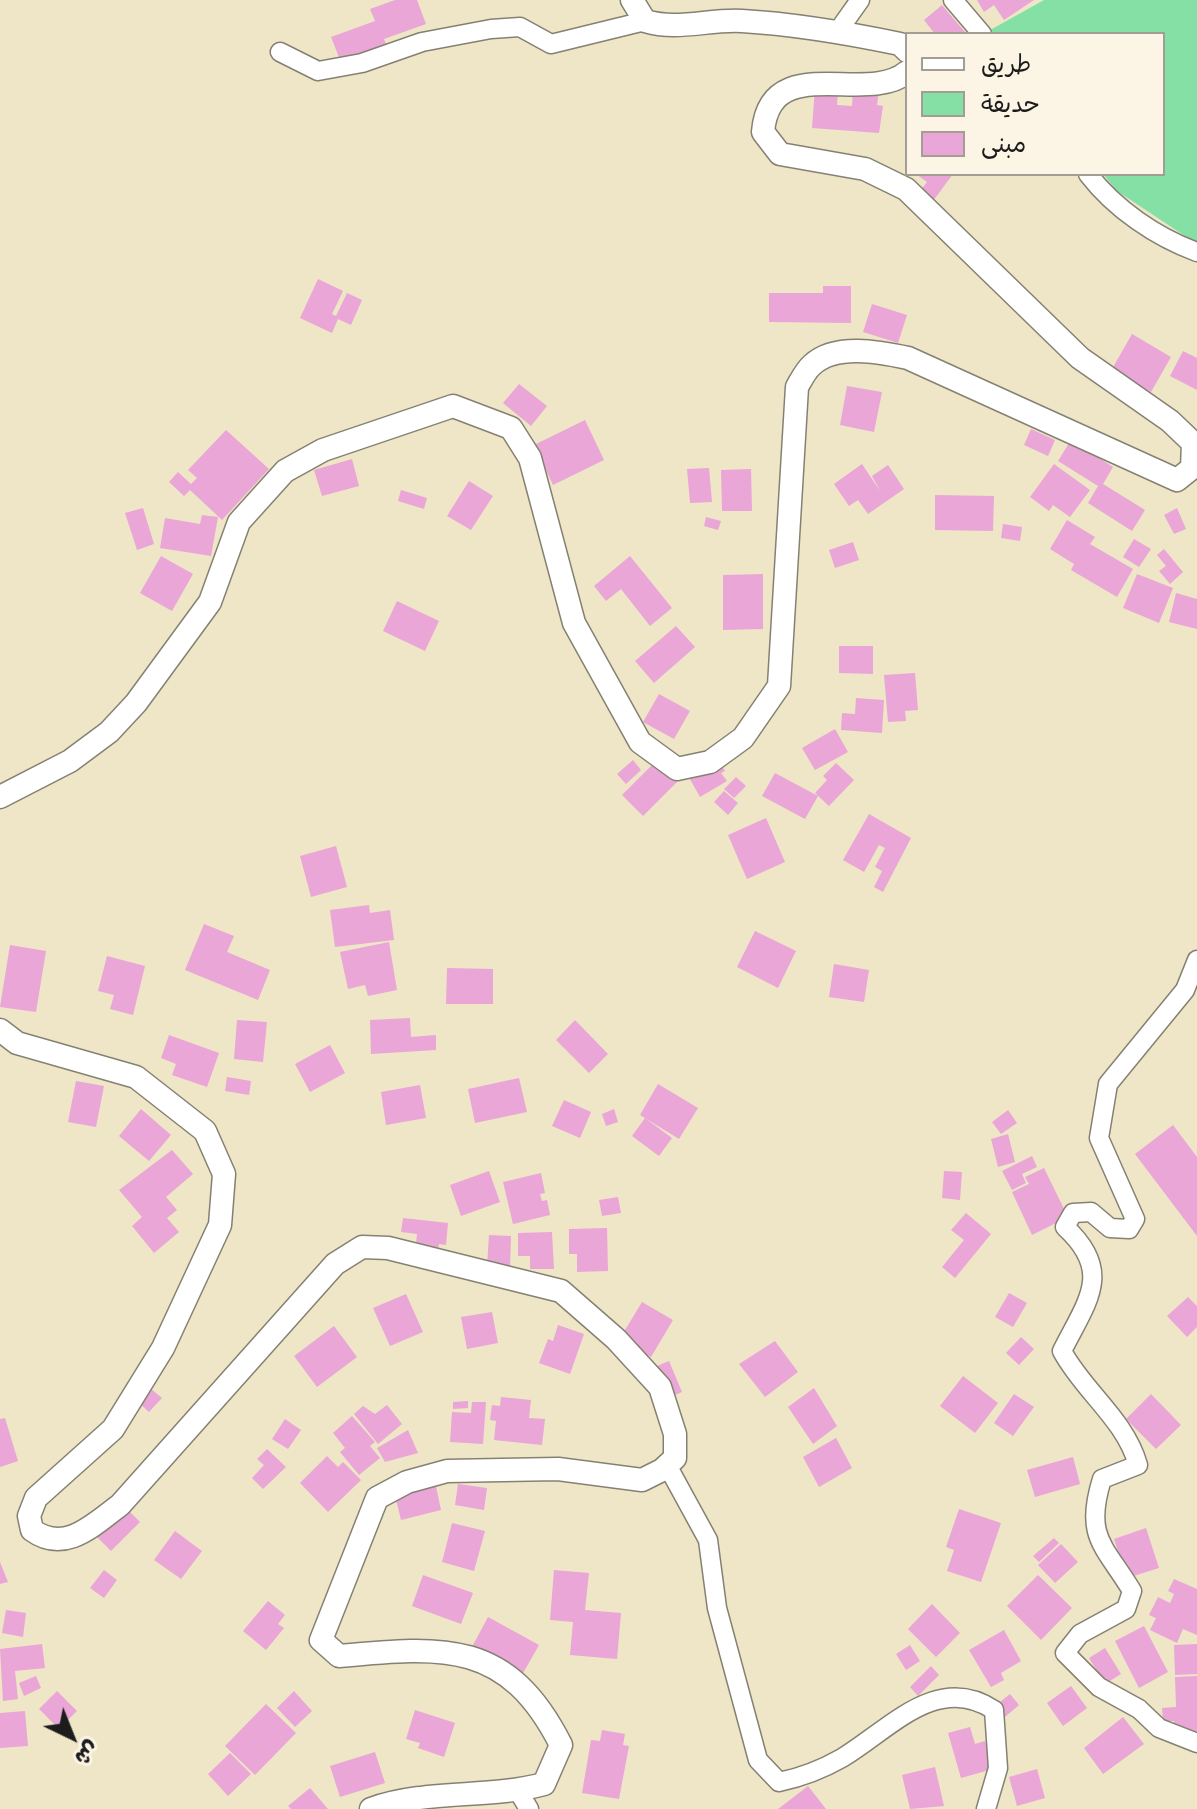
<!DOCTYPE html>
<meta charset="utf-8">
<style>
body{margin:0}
#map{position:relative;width:1197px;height:1809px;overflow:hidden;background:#eee6c7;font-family:"Playpen Sans","Playpen Sans Arabic",sans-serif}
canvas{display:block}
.legend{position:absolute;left:905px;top:32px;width:260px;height:144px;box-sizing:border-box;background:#fcf5e5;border:2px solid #a29e95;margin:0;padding:10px 14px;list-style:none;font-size:24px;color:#1c1c1c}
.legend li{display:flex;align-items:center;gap:16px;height:40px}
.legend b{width:40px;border:2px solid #a29e95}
.north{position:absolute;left:32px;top:1697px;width:80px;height:80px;-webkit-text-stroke:6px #fcf5e5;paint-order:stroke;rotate:137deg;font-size:22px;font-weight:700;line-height:32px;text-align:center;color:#1c1c1c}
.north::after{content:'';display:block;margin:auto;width:28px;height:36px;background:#1c1c1c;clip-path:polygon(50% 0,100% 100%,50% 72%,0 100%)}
</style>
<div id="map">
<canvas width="1197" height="1809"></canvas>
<ul class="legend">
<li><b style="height:10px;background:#fff"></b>طريق</li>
<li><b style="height:22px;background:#85e0a6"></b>حديقة</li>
<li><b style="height:22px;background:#e9a6d7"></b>مبنى</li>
</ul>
<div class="north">ش</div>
</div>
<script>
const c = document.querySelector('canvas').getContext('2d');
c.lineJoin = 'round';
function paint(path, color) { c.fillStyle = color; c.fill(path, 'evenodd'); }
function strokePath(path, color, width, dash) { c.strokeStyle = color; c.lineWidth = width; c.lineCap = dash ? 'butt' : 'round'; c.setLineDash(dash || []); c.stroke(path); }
paint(new Path2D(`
 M1044,0H1197V244L1117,191L1103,174H1163V34H983Z`), '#85e0a6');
paint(new Path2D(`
 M395,0H417L426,24L384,39L388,49L342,65L331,37L375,21L370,9Z
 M977,0H1034L1004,20L994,5L984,12Z
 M942,5L965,32L963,34H935L924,20Z
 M815,87L838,89L837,105L852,106L853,89L879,91L877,105L883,106L879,133L812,128Z
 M916,174H953L933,201L920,191L927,182Z
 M318,279L343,291L332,314L336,316L347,293L362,300L351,325L338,319L332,333L300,318Z
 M823,286H851V323L769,322V293H823Z
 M872,304L907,315L898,343L863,332Z
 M1132,334L1171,357L1151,392L1112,369Z
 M1183,351L1197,358V390L1170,376Z
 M519,384L547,406L531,426L503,403Z
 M847,386L882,392L874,432L840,425Z
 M585,420L604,460L553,485L534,445Z
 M1031,429L1055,440L1048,456L1024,445Z
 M226,430L269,469L222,520L190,490L184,496L169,482L178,472L191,484L197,478L188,470Z
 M1071,440L1113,467L1103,484L1145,510L1132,531L1088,503L1098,486L1058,461Z
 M352,459L359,486L322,496L314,470Z
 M862,464L880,491L872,476L888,465L904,489L868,514L858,500L849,506L834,484Z
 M1054,464L1090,490L1070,517L1053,505L1049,511L1030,497Z
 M709,468L712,502L690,503L687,469Z
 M751,469L752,511H722L721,470Z
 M469,481L493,496L471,530L447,516Z
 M401,490L427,498L424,509L398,501Z
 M935,495L994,496L993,531L935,530Z
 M143,508L154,544L137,550L125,513Z
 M1177,508L1186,529L1174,534L1164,515Z
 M202,515L218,517L211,556L160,548L165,518L200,524Z
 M706,517L721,521L718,530L704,526Z
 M1067,520L1095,537L1090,544L1133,569L1117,597L1071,570L1074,564L1050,549Z
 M1003,524L1022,527L1020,541L1001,538Z
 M1134,539L1151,549L1139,567L1123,557Z
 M853,542L859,560L835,568L829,550Z
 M1164,549L1183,572L1170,584L1159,571L1166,566L1157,555Z
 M161,556L193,574L172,611L140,593Z
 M630,556L672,608L650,626L621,589L606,601L594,586Z
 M763,574V629L723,630V575Z
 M1137,574L1173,588L1159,623L1123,608Z
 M1176,593L1197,599V629L1169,622Z
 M397,601L439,621L425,651L383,631Z
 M676,626L695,647L654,683L635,661Z
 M839,646H873V674L839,673Z
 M915,673L918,710L905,711L906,721L888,722L884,675Z
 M659,694L690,711L674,739L643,722Z
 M856,698L884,700L882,733L841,730L842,713L855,714Z
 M835,729L848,752L815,770L802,748Z
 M716,756L725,771L721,773L727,781L700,797L687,774Z
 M633,760L641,770L626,784L617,774Z
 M657,760L678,781L643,816L622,795Z
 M836,763L854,780L829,806L815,793L827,780L823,776Z
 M775,773L818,796L805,819L762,796Z
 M736,777L746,786L734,798L724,789Z
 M724,791L738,803L728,815L714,802Z
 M869,814L911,838L883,892L874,887L882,871L875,867L885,848L879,845L864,872L843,860Z
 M766,818L785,862L747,879L728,835Z
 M336,846L347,887L311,897L300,856Z
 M369,905L370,913L390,910L394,940L335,947L330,910Z
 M204,924L234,936L227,952L270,970L258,1000L185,970Z
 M755,931L796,951L778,988L737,967Z
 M389,942L397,990L368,996L365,985L348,989L340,952Z
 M10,945L46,951L36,1012L0,1007Z
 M107,956L145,966L133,1015L110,1009L114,995L98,991Z
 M834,964L869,970L864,1002L829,997Z
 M447,968L493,969V1004H446Z
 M410,1018L411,1037L436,1035V1050L371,1054L370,1020Z
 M237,1020L267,1022L263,1062L234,1059Z
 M575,1020L608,1054L589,1073L556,1040Z
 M169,1035L219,1053L207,1087L172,1075L176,1064L161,1058Z
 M330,1045L345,1073L310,1092L295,1064Z
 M227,1077L251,1081L249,1095L225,1091Z
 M519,1078L527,1112L475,1123L468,1089Z
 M76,1081L104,1086L96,1127L68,1122Z
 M658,1084L698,1108L679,1139L640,1115Z
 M420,1085L426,1118L386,1125L381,1092Z
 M564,1100L591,1112L580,1138L552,1126Z
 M141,1109L171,1135L149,1161L119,1136Z
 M614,1109L618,1122L606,1126L602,1114Z
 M1008,1110L1017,1123L1001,1134L992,1122Z
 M645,1118L672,1138L659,1156L632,1136Z
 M1173,1125L1197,1157V1236L1135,1154Z
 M1008,1134L1015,1162L998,1167L991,1139Z
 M172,1150L193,1174L166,1197L177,1210L167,1218L179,1232L154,1253L132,1226L142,1217L119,1190Z
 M1032,1156L1037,1167L1022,1174L1026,1183L1012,1190L1002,1171Z
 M1044,1168L1068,1217L1032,1235L1012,1192L1029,1184L1025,1177Z
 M489,1171L500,1202L461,1216L450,1185Z
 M944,1171L962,1172L960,1200L942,1198Z
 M541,1173L545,1193L540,1194L542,1201L547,1200L550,1215L513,1224L503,1182Z
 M618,1197L621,1213L602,1216L599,1200Z
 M966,1213L991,1234L955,1278L942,1267L964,1240L951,1230Z
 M403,1218L448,1223L446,1245L439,1244L437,1256L415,1253L417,1234L401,1232Z
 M607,1228L608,1271L577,1272V1254H569V1229Z
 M552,1232L554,1269H530V1256H518V1233Z
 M489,1235L511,1236L510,1268L487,1267Z
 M1009,1293L1027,1303L1013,1327L995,1317Z
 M406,1294L423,1332L390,1346L373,1308Z
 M1188,1297L1197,1306V1327L1187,1337L1167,1316Z
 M642,1302L673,1320L651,1357L619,1340Z
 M492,1312L498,1343L467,1349L461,1317Z
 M558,1325L584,1334L570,1374L539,1363L548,1339L553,1341Z
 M334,1326L357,1357L317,1387L294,1356Z
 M1021,1337L1034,1349L1019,1365L1006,1353Z
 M775,1341L798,1372L765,1397L739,1364Z
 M669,1361L682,1392L663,1400L650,1369Z
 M963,1376L998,1403L975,1433L940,1406Z
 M814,1388L837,1426L813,1444L788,1407Z
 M151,1389L162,1398L149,1412L139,1403Z
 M1014,1394L1034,1407L1013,1436L994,1423Z
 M1151,1394L1181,1425L1156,1449L1126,1419Z
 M501,1397L531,1400L529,1418L545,1419L542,1445L494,1440L496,1421L490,1420L492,1405L500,1406Z
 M468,1401V1408L453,1409V1402Z
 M472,1402H486L483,1444L450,1442L452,1412L471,1413Z
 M387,1405L402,1424L378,1444L354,1414L363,1406L375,1414Z
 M352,1416L375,1442L370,1446L380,1458L359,1475L340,1452L345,1448L333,1433Z
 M5,1418L18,1461L0,1467V1419Z
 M285,1419L301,1430L288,1449L272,1439Z
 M408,1430L418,1453L385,1462L377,1448Z
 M836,1438L852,1468L819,1487L803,1457Z
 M267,1449L286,1467L263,1489L252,1478L264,1465L257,1459Z
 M327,1456L338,1467L343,1462L361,1480L328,1512L300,1483Z
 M1073,1457L1080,1484L1035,1497L1027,1470Z
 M434,1477L441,1510L401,1520L393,1487Z
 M458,1484L487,1488L484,1510L455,1505Z
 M120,1502L140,1522L111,1551L91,1531Z
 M959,1509L1001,1523L981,1582L947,1571L954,1550L946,1547Z
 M452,1523L485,1531L474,1571L442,1562Z
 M1146,1528L1159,1568L1127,1578L1114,1539Z
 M175,1531L202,1551L181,1579L154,1560Z
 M1054,1538L1059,1543L1039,1562L1033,1556Z
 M1061,1544L1078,1562L1055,1583L1038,1565Z
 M0,1562L8,1582L0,1584Z
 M104,1570L117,1580L104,1598L90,1588Z
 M554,1570L589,1573L585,1610L621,1613L617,1659L570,1655L573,1622L550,1620Z
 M423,1575L473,1593L461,1624L412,1606Z
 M1038,1575L1072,1608L1041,1640L1007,1606Z
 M1174,1579L1197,1589V1635L1183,1629L1177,1643L1150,1630L1156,1618L1149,1615L1158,1597L1170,1603L1174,1594L1168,1591Z
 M268,1601L285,1615L278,1624L284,1628L266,1650L243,1631Z
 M932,1604L960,1633L936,1657L908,1629Z
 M6,1610L26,1613L23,1637L2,1633Z
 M488,1617L539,1645L522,1675L472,1647Z
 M1144,1626L1168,1672L1139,1688L1115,1641Z
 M1004,1630L1021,1661L1001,1673L1004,1680L991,1687L969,1650Z
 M42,1644L45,1668L15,1671L18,1699L3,1701L0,1649Z
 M1197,1644V1674L1175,1675L1174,1645Z
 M910,1645L920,1661L906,1670L896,1654Z
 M1105,1648L1121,1674L1105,1684L1089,1658Z
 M931,1666L939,1675L918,1696L910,1687Z
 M36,1676L41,1688L24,1696L19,1683Z
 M1197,1676V1732L1175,1734L1174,1721H1163L1162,1708L1176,1707L1175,1677Z
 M1071,1686L1087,1708L1063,1726L1047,1703Z
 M57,1691L77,1711L59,1729L39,1709Z
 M294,1691L312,1711L295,1727L277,1708Z
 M1010,1694L1019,1705L1005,1717L995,1706Z
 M266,1704L296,1733L255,1775L225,1746Z
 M415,1710L455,1723L444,1757L418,1748L420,1743L406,1739Z
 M25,1711L28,1746L0,1748V1713Z
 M1123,1717L1144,1744L1103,1774L1084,1748Z
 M970,1727L975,1744L985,1741L993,1769L961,1778L948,1733Z
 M602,1730L625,1734L623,1745L629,1746L619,1799L582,1793L591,1740L600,1741Z
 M375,1752L385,1783L340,1797L330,1766Z
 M230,1753L251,1774L228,1796L208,1774Z
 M935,1767L944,1806L910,1809L902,1775Z
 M1037,1769L1045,1798L1017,1806L1009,1777Z
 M808,1786L826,1809H778Z
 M310,1788L328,1809H291L288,1806Z`), '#e9a6d7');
const minor = new Path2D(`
 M953,0L982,34
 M838,31L860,0
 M280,52L318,71L362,63L422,42L491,29L520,27L551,44L645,21
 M1088,174C1115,209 1156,237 1197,252
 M1197,960L1185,990L1108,1084L1099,1138L1135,1219L1129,1229L1110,1228L1091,1212L1073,1213L1065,1227C1114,1272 1087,1301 1062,1351C1084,1392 1125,1419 1138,1465L1102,1479C1084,1537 1104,1545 1132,1591L1126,1609L1080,1634L1065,1653L1099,1687L1139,1709L1159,1728L1197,1743
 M667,1465L708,1540L717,1608L758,1760L779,1782C803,1777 821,1770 842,1758C889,1730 937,1672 994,1710L998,1768L986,1809
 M518,1791L529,1809`);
const tertiary = new Path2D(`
 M632,0L645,21C678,31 708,19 742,21C795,24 847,33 900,44L907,51
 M0,797L70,761L109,732L136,703L210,602L239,522L285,471L323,450L453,406L511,428L530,458L574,623L640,742L677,769L710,762L743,738L779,686L797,387C801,380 806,370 812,365C835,343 880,352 908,358L1177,480L1192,468L1193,443L1170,421L1080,358L906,189L865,169L780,154L763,132C770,50 867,106 907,72
 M0,1030L17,1043L136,1077L205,1131L224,1174L220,1225L163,1348L113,1429L36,1498L29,1516L32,1530C65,1554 93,1525 120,1505L335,1264L362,1247L388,1248L561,1291L616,1339L660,1387L675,1434V1458L662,1470L642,1480L558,1469L447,1471L407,1482L377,1498L321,1640L339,1656C444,1646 508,1640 561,1745L544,1784C488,1799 426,1789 371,1809`);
strokePath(minor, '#858172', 21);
strokePath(tertiary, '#858172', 25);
strokePath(minor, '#fff', 18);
strokePath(tertiary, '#fff', 22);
</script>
